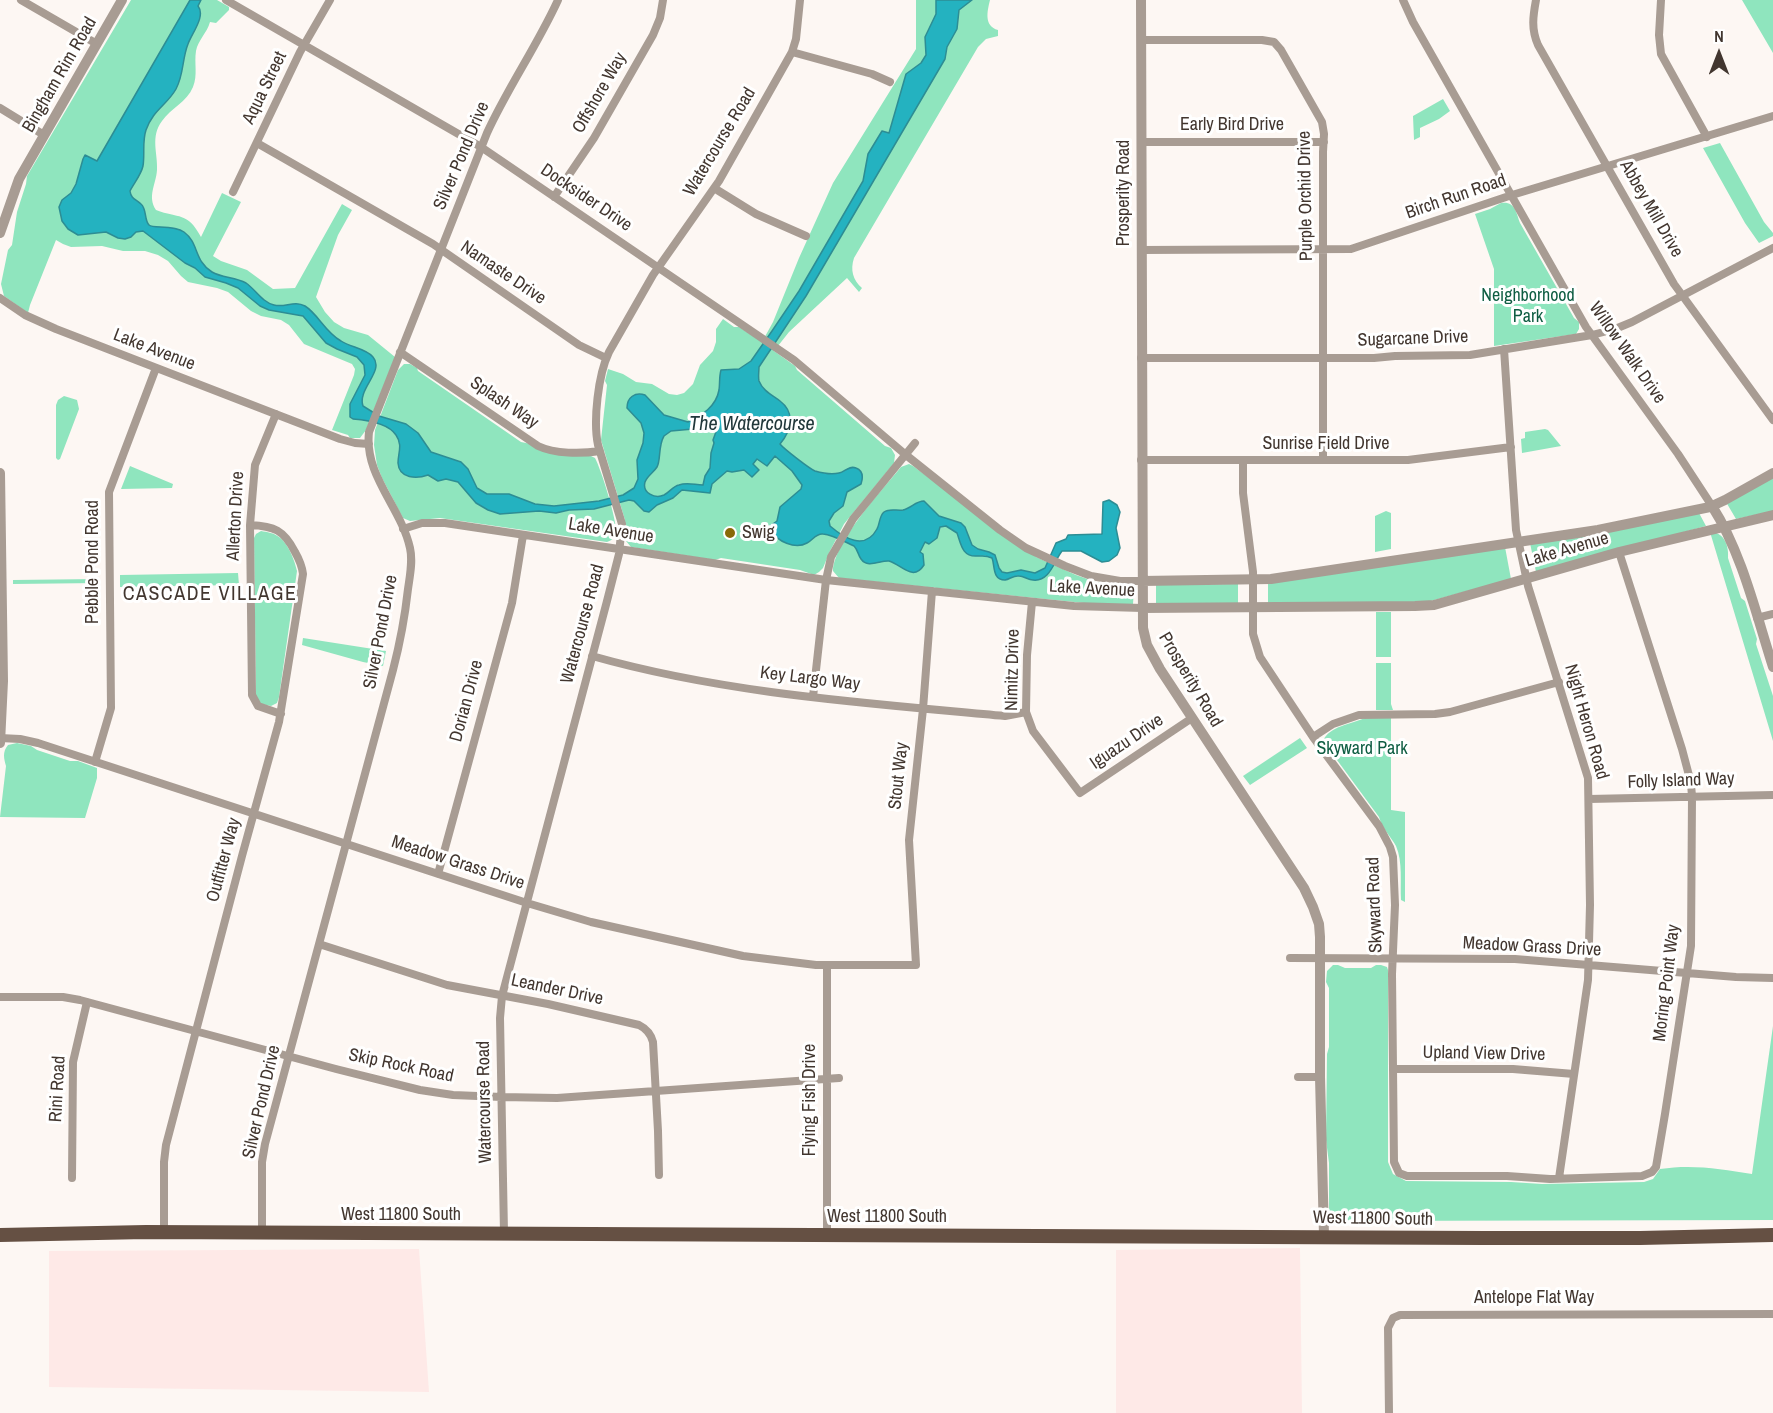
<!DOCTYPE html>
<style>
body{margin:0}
#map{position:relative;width:1773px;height:1413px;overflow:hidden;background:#fdf7f3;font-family:"Archivo Narrow",sans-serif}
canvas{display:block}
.north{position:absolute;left:1689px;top:24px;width:60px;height:60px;-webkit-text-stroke:4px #fff;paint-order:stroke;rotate:0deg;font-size:16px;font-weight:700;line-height:24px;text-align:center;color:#42362f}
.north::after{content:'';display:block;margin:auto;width:21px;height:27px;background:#42362f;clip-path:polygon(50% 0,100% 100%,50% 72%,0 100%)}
</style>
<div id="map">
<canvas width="1773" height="1413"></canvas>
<div class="north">N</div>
</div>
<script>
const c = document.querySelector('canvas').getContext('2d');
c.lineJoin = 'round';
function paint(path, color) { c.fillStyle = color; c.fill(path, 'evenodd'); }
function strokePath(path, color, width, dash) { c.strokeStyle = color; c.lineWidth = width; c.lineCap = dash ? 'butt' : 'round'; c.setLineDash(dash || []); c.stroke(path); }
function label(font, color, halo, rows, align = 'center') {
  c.font = font + ' "Archivo Narrow",sans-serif'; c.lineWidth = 6; c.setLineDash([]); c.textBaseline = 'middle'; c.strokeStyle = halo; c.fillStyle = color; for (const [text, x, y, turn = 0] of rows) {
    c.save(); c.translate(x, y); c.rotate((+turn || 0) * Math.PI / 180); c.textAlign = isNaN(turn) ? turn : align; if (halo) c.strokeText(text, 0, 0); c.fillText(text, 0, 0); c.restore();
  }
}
paint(new Path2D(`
 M1300,1248L1302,1413H1116V1250Z
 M419,1249L429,1392L49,1387V1251Z`), '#fee9e7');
paint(new Path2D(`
 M131,0H217L229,7V10L216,23L210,22C207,33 198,40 196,51C194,63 198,75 193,87C187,102 171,108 162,121C150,137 158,153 157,170C156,185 147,196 156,210C179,219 187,211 201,237L222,193L241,202L213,256L221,261L247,270L273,289L295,288L342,204L352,210L338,235L316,297L325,312L334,322L344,328L368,335L395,357L366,430L360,438H350L348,435L332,430L354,375L355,369L352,364L304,344L289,325L281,320L261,316L251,311L228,292L217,288L188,282L181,276L168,261L158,255L145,251H123L102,246L71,247L63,244L56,240L30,305L28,313L4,296L1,284L8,250L12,245L17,212L26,184L27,176Z
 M916,0H990C987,12 984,26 998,30V36L986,39L978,47L854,258C850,270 853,280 862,288L859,292L847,278L789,332L774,351L795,366L797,370L885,446L891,448L895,455L894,463L844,524L830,551L823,568L819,572L814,575L800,570L721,558L715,560L631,547L626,541L625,520L601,440L607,385L605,381L608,369L623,374L636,382L652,384L669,394L677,395L684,393L693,384L700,365L713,351L716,342V329L723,319L734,327H739L762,342L773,322L799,258L833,183L916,49Z
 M1742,0H1773V53Z
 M1443,99L1450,111L1439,119L1420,128V137L1414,140L1413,116Z
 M1720,143L1764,222L1773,233V236L1759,243L1745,223L1703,148Z
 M1501,203C1515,201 1516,212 1520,223L1574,318L1579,322V329L1576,334L1494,346V269L1475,214L1490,209Z
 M404,364H410L417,368L418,371L521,442L591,456L595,458C601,469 617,520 616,532C615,538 612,540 607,542L440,518L410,521L403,518L382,478L377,465L374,445L375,430L398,370Z
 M64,396L77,400L79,409L60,459L58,460L56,458V405L58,400Z
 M1545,429L1548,430L1561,446L1522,453L1521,439L1525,438V432Z
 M909,464L913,466L1036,557L1076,575L1096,582L1119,585H1132L1134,588L1133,604H1094L839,578L833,571C834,542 882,490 901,467Z
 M130,466L173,484L172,488L121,489Z
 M1773,475V511L1736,519L1726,502Z
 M1386,511L1391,513V549L1375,552V516Z
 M1699,513L1706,526L1536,572L1530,543Z
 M261,531C267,532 274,533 279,537C288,543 295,561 297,571L279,697L277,703L271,706L261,704L256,698L254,538L256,534Z
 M1710,532C1724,532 1729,545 1728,558L1741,598L1745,601L1757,639L1756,644L1773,696V741Z
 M1505,547L1511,579L1427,602L1268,603V583Z
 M238,573L239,585L120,587V575Z
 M99,579V583L13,584V580Z
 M1238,584V603H1156V585Z
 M1376,612H1391V657H1376Z
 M303,638L386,651L383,666L363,662L302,645Z
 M1376,663H1391V704L1393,710H1376Z
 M1365,718H1391V810L1405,812V902L1401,900C1400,883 1403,862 1396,846C1391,837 1382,828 1379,817L1323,741C1329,726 1352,724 1365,718Z
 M1300,738L1307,748L1250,785L1243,776Z
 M17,743L31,746L37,750L70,761H78L97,768V778L85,818L0,817L6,766C4,759 2,752 8,745Z
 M1333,965H1338L1345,968H1371L1376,965H1381L1387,967L1388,970V1162L1393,1174L1406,1181L1511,1182L1542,1184L1644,1182L1653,1179L1660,1169C1692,1164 1721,1169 1752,1174L1773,1026V1220L1341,1221L1334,1219L1329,1211V1163L1326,1140L1327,1054L1329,1047V988L1326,982L1327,971Z`), '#8fe5be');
const water = new Path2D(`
 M190,0H201L198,6C206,16 192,33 188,44C182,59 184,74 176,89C167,105 153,110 146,130C142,142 145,154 143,166C141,175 134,183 130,191C131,199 136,199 141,204C147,209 144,220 149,225C153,229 173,224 184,232C199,243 194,261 212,272C222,278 235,277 246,283C256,290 262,302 274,305C285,308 294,300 305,306C318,314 325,332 341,341C350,347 367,349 373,357C385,371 357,389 363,406L379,416L406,424L418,433L431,452L461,462L468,469L477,488L487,494H509L535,504L554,506L599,501L623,495L634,488L638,479L637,460L643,443L644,433L641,423L627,408C627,397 635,392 645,395L664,415L688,422C702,415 716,407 719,390C720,383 719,377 721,370L739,369L751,361L772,331L799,291L863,181L868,154L882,131L889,133L906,74L921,63L926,55L925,37L936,14V0H972L959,10L957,29L947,47L945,59L806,296L759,367C759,371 758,377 759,381C763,391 772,395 780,401C796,413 791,431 780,444C784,449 810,469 815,471C822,473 831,475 839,473C845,472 849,465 856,468C864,471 863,478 861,484L847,492L843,506L834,513L829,521L830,526C844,538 865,551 877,529C880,524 879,516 884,512C890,508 897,511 903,510C911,508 916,501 924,501L939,516L961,523L965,527L972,545L978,549L989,552L995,555L999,568L1002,572L1007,573L1021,570L1035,573L1045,568L1056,543L1066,539L1068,535L1102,534L1103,502L1109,500L1117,505L1120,512L1116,528L1120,548L1117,555L1109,561L1102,562L1081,551H1062C1054,561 1050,582 1033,580C1028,580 1024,576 1019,576C1014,575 1010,579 1005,580C992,580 995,565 992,558C986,555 984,556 977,556C962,557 961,544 957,533L946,526L940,527L937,538L929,544L925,542L920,552L923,554L924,565C913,582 902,565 889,561C880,560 868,569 861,559C858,555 858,550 854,546C845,542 833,535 823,534C816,533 813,540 807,543C795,550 777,541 770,530V526L777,521L780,507L801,489L802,485L792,471L775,456L767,466L757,459L753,464L759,470L752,477L744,470L732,472L727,471L712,484L710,493L682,490L673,498L657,505L649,512L644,511L634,501L629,500L594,509L569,510L556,513L539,511L500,514L488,510L476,503L458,482L446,479L438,481L428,475C417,479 399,479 398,463C398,453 403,445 396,435C388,423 366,420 353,419L350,417V404L365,375L364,365L357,357L337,349L326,343L303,316L269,310L260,306L238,288L226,283L205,277L195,268L185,263L143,231L136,232L131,237L125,239L118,238L106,232L78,235L68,229L62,221L59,207L62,200L71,193L76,184L83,159L85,155L97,161ZM708,420L716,423L717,429L713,440L714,443L711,453L710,468L705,476L703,485C695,485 687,482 679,485C673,486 670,492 664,495C655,499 642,493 645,482C647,476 654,472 657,467C661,460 658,446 664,436L671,431L693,429Z`);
paint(water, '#24b2c0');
strokePath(water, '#2d8d94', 1.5);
strokePath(new Path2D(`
 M21,0L97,44
 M226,0L481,147L794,360L906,455L1000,530L1026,548L1065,566L1091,576L1120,581H1142
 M1403,0L1413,22L1586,327L1678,454L1712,506
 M1536,0C1533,16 1531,29 1538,45L1674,284L1773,420
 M1661,0L1659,35L1661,54L1707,137
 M1141,40H1262L1274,42L1281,50L1322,122L1324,134L1323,152V460
 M792,52L872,74L890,82
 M0,108L44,135
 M1141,142H1324
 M257,143L433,244L579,345L606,358
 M714,188L756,214L806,236
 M233,192L300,52L330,0
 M554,197L594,138L653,35L660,18L663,0
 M1141,250L1351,249L1512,195L1773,116
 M0,298L25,315L56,329L340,439L355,443L369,444
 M1504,349L1516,530L1528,586L1588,778L1590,905L1588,980L1559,1178
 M400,352L538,446C555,454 581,454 600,451
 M1141,358H1374L1395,356L1470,355L1592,335L1615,329L1632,322L1773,248
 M276,414L255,465L250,525L252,695L258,706L281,714
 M1141,460H1408L1511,447
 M1243,460V493L1253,572V634L1260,657L1313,737L1379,826L1390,847L1393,857L1395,905L1392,974L1394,1162L1399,1173L1407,1176H1507L1550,1179L1642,1176L1652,1172L1656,1167L1665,1114L1691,946L1692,797L1691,783L1682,749L1619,552
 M403,529L422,523H445L826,580L1074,606L1142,608
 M1032,602L1027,655L1026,712L1033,731L1080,793L1192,718
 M1757,618L1773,614
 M592,656C726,694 867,703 1005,716L1026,712
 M813,697L826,580L831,557L853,519L915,443
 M1313,737L1333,724L1359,715L1435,714L1450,712L1559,682
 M0,738L20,739L38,743L527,903L591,922L743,956L816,965H916L909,840L923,709L932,591
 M95,762L111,708L109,492L156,368
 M1589,799L1773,795
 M438,874L512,603L523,535
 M319,944L447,985L548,1004L639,1025C647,1029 651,1034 653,1042L658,1131L659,1175
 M1290,958L1515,959L1736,977L1773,978
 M0,997H63L80,1000L336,1069L420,1090L453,1095L502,1097L557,1098L839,1078
 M1394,1069H1513L1574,1074
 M1298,1077H1320
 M72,1178L73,1062L87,1002
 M164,1232V1162L166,1145L242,856L279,722L303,574C302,566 299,559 295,552C284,530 274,526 250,525
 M262,1232V1162L265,1144L393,670C400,643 405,616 408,589C410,575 413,561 410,548C401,507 364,476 369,432L487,133C508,87 537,46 558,0
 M504,1233L500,1018L502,996L607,601L619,554L622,524L598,445C593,421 598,375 609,352L653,275L719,181L792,52L796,39L800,0
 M827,1235V965
 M1389,1413L1388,1328L1393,1318L1400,1315L1773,1314`), '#a89c93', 8);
strokePath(new Path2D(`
 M1141,0L1143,628L1147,645L1160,669L1304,888L1313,907L1319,924L1320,937V1077L1324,1236
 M0,233L19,179L122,0
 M0,473L3,681L0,743
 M1712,506C1742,553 1756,614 1773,667
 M1142,581L1271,579L1598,530L1710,507L1725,500L1773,473
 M1142,608L1415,606L1434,605L1619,552L1773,515`), '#a89c93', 10);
strokePath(new Path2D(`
 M0,1235L146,1232L1482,1238H1640L1773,1235`), '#655043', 14);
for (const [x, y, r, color] of [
 [730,533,6,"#896908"]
]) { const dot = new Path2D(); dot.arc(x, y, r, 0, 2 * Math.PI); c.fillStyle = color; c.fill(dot); strokePath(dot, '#fff', 2); }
label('18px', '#42362f', '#fff', [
 ["Bingham Rim Road",60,75,-60],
 ["Aqua Street",265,88,-64],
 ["Offshore Way",600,93,-60],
 ["Early Bird Drive",1232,125],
 ["Watercourse Road",720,142,-59],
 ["Silver Pond Drive",462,156,-67],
 ["Prosperity Road",1124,193,-90],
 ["Purple Orchid Drive",1306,196,-91],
 ["Birch Run Road",1456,197,-19],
 ["Docksider Drive",586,198,34],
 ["Abbey Mill Drive",1651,209,60],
 ["Namaste Drive",503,273,34],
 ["Sugarcane Drive",1413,339,-2],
 ["Lake Avenue",154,350,21],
 ["Willow Walk Drive",1627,353,55],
 ["Splash Way",504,403,34],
 ["Sunrise Field Drive",1326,444],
 ["Allerton Drive",236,516,-87],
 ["Lake Avenue",611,531,9],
 ["Lake Avenue",1567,550,-16],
 ["Pebble Pond Road",93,562,-90],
 ["Lake Avenue",1092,589,3],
 ["Watercourse Road",583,624,-75],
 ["Silver Pond Drive",381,632,-79],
 ["Nimitz Drive",1013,670,-89],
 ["Key Largo Way",810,679,7],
 ["Prosperity Road",1190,680,59],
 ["Dorian Drive",467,701,-75],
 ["Night Heron Road",1586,722,74],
 ["Iguazu Drive",1127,742,-34],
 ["Stout Way",899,776,-84],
 ["Folly Island Way",1681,781,-2],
 ["Outfitter Way",224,860,-75],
 ["Meadow Grass Drive",458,863,18],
 ["Skyward Road",1375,905,-92],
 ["Meadow Grass Drive",1532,947,3],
 ["Moring Point Way",1667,983,-83],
 ["Leander Drive",557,990,12],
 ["Upland View Drive",1484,1054,1],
 ["Skip Rock Road",401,1066,12],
 ["Rini Road",58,1089,-87],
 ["Flying Fish Drive",810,1100,-90],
 ["Silver Pond Drive",262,1102,-77],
 ["Watercourse Road",485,1102,-91],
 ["West 11800 South",401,1215],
 ["West 11800 South",887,1217],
 ["West 11800 South",1373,1219,1],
 ["Antelope Flat Way",1534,1298]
]);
label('18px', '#0e5d42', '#fff', [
 ["Neighborhood",1528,296],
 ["Park",1528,317],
 ["Skyward Park",1362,749]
]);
label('18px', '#42362f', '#fff', [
 ["Swig",742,533]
], 'left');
label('italic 20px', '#21373a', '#fff', [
 ["The Watercourse",752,425]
]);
c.letterSpacing = '1.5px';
label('20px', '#42362f', '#fff', [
 ["CASCADE VILLAGE",210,595]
]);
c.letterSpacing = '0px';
</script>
